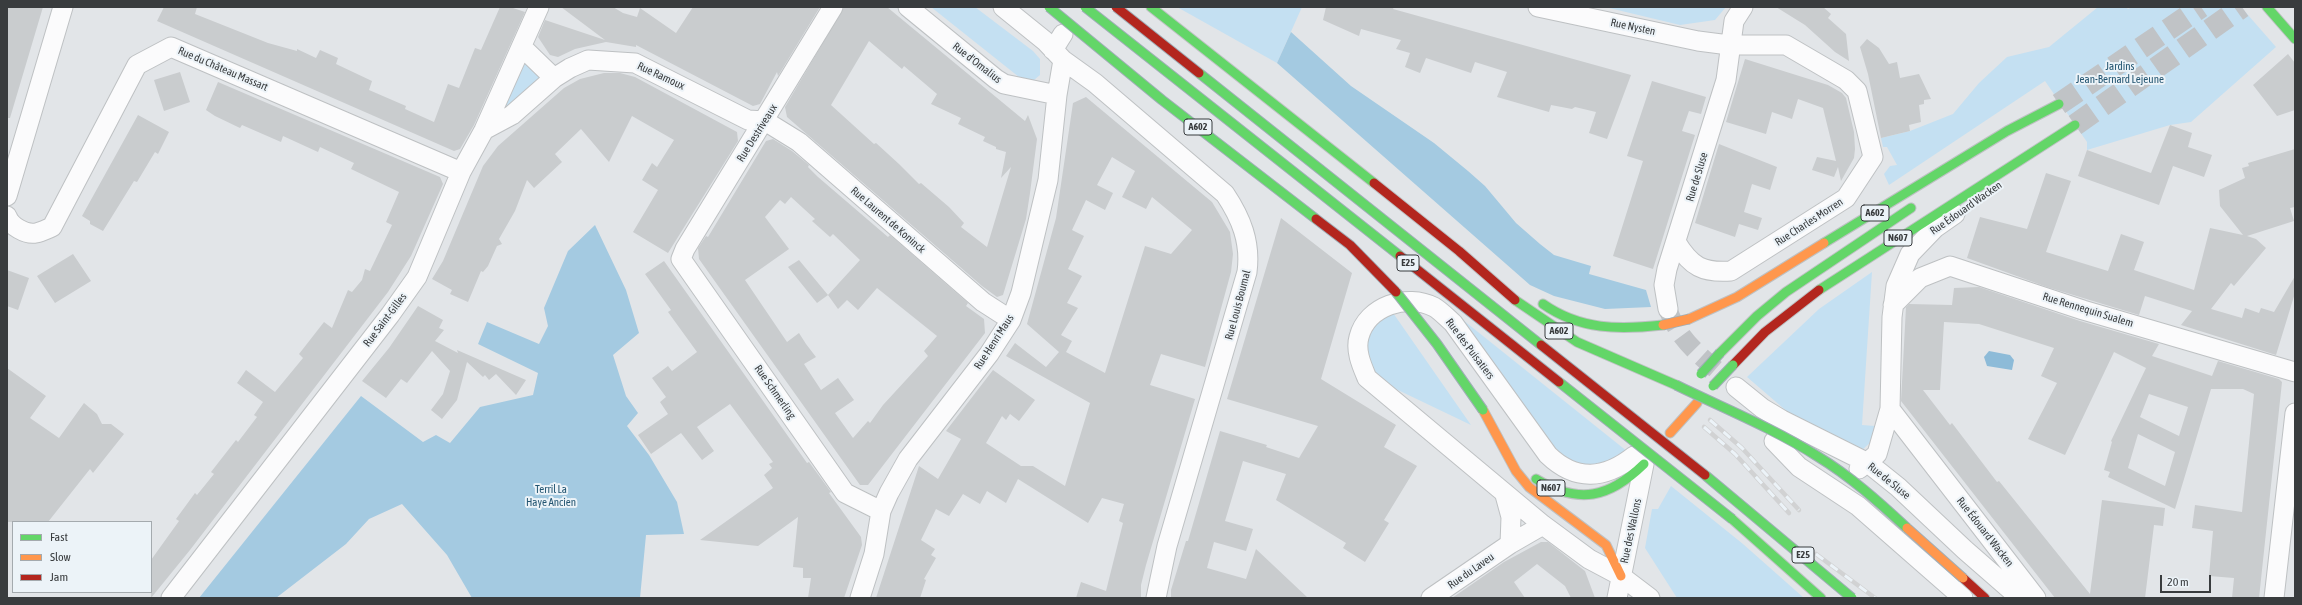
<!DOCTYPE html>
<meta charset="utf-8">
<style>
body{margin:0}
#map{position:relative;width:2302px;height:605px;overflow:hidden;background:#e2e5e8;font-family:"Asap Condensed",sans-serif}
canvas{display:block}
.frame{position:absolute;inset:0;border:8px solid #393c3e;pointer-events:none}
.legend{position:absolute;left:12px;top:521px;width:140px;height:72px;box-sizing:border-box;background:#ecf3f8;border:1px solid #a4aaae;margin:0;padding:5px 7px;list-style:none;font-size:12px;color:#393c3e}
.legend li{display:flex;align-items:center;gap:8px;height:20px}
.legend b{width:20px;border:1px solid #a4aaae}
.scale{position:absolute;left:2160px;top:575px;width:51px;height:18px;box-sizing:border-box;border:2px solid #393c3e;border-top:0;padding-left:5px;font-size:12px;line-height:14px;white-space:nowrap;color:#393c3e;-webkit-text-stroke:3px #ecf3f8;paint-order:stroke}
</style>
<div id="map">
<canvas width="2302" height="605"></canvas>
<div class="frame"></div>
<ul class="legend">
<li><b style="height:5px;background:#63d668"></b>Fast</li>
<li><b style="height:5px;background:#ff974d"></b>Slow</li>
<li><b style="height:5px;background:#b3261e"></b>Jam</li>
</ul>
<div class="scale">20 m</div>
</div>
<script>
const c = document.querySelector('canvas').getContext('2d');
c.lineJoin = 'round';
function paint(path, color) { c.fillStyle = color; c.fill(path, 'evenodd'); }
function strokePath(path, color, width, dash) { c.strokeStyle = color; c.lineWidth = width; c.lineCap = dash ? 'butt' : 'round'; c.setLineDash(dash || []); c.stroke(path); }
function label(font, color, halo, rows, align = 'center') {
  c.font = font + ' "Asap Condensed",sans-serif'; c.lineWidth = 4; c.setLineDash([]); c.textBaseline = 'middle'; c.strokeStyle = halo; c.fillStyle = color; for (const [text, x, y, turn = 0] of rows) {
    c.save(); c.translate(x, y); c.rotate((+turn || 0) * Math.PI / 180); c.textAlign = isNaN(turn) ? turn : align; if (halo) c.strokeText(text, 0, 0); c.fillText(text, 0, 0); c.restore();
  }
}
paint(new Path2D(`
 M931,7H975L1033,51L1040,59V75L1034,80L1024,81Z
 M1177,7H1302L1277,63Z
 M1605,7H1726L1715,20L1680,25Z
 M2098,7H2126L2128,9L2132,7H2241L2276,47L2191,122L2170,125L2087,150V142L2045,81L1889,185L1884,174L1890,166L1897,165L1887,147H1883L1881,138L1910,131L1953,114L1979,83L2007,57L2049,47Z
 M527,59L542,81L510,111L505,105Z
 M1872,272L1862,425L1875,426L1872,441L1862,450L1790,414L1747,377L1819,309Z
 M1391,310L1471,425L1377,380L1366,360L1367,336L1372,326Z
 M1463,320L1628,452C1596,469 1582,469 1551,449Z
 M1671,486L1743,544L1804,598H1677L1645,548L1652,509H1658Z`), '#c4e0f2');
paint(new Path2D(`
 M1291,32L1351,86L1434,143L1468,171L1485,186L1516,223L1540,244L1554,255L1591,266L1589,274L1646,290L1651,307L1605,309L1554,296L1530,285L1277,63Z
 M595,225L626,290L639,333L613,355L626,396L638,413L627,426L649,455L677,502L684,534L646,535L640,598H472L447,555L402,504L369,519L346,544L276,598H199L361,396L423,442L436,435L450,443L480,407L533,395L538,373L478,344L487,322L539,344L548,326L544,308L568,251Z`), '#a4cae1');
paint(new Path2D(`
 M1989,351L2010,355L2014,360L2012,370L1987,366L1984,357Z`), '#8dbbd8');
paint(new Path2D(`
 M7,7H43L10,118H7Z
 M164,7H197L195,14L268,43L297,51V49L316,58L320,50L338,58L336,64L372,81L369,90L406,106L405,109L434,122L448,84L459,88L475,48L481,50L500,7H510L525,12L474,125L460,149L454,151L157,21Z
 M561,7H613L623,13L637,17L640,8L676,33L693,7H820L778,76L777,72L760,104L753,106L636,45V47L606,42L575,49L558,57L550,55L538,37L545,20L605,40Z
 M844,7H887L1025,121L1028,115L1037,139L1030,193L1026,219L1003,295L997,297L982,286L787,117L785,107ZM869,41L902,69L904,66L937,94L931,104L961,118L958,124L985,137L983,141L996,147V149L1006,152L1001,178L1011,167L987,247L961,227L964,223L949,207L921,183L919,184L899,164L876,143L874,144L831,105Z
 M1326,7H1394L1393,9L1631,75L1607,139L1589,133L1596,112L1575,107L1572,109L1551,105L1549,112L1497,97L1507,72L1475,62L1471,73L1426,58L1420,73L1405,67L1410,53L1396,49L1401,40L1361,29L1359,36L1323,20Z
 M1776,7H1823L1831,14L1828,18L1846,34L1849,61L1835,52L1805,25Z
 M1867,39L1879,48L1889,64L1897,62L1900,78L1919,74L1931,99L1924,100V104L1919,105L1921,122L1909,125L1910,131L1881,138L1868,74L1860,47Z
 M2288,54L2295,63V110L2277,116L2253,85Z
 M1745,59L1828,85L1842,93L1846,98L1854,132L1855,149L1854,158L1841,181L1838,167L1834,177L1812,170L1817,157L1836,161L1823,108L1798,99L1792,119L1772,112L1766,134L1726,122Z
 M180,72L190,102L164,111L154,80Z
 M604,73H620L635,77L737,132L738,141L668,253L633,232L658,190L642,180L652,163L657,167L674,140L632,116L609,162L581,129L555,154L562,162L534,188L527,180L515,211L499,239L502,244L497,246L488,266L483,272L481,271L468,302L450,294L452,290L432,279L443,261L483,166L498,146L564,88L580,79Z
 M1652,81L1706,97L1701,114L1689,111L1682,131L1695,135L1653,269L1613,256L1643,161L1627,156Z
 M218,82L440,177L443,184L411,256L388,292L190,550L151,598V560L179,521L176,519L195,493L197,495L214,474L211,472L236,440L238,442L257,417L254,415L263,402L237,383L246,370L275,392L303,358L299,354L324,322L332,328L348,290L352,292L362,280L365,269L370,271L392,225L386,222L399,192L351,169L354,163L320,147L318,152L283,136L281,142L242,125L240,128L215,116L206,110Z
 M1086,97L1212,202L1230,232L1233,254L1231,272L1205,367L1161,354L1150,385L1195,399L1146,565L1141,585V598H1076L1081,582L1106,591L1123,523L1119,521L1124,504L1102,498L1088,523L1018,479L1006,503L987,491L980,504L963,494L949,516L936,509L921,540L935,549L931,555L936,558L924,579L926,580L920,598H876L919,466L938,479L961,439L946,431L993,370L1035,400L1019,421L1010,414L1006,420L1002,416L986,443L1021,466H1033L1065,486L1090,403L1006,356L1015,343L1046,367L1059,352L1027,324L1056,218L1073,103ZM1112,157L1135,171L1122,197L1146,209L1152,197L1192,230L1171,254L1145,246L1105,373L1066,352L1072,341L1061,335L1078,308L1067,303L1082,276L1068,269L1084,236L1072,230L1086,200L1105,210L1113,193L1097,185Z
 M138,115L169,132L158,154L155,152L137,182L134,181L103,231L90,224V221L82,216Z
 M2170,125L2192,133L2188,147L2212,155L2204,177L2173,166L2159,205L2078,176L2087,150L2151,173Z
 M773,139L792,151L809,165L808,167L818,177L888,237L890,235L968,303L966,306L984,319L985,333L868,485H860L699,259L698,248L706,236L708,237L766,141ZM791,197L815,219L812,221L830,237L833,234L860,260L828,295L838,309L847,300L858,310L877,288L937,336L924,351L928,356L883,405L870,423L868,421L853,438L835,413L854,400L838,378L821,390L804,364L816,357L806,344L799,333L787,342L745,280L789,249L765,217L780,200L785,204Z
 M1719,144L1777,167L1770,190L1752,184L1744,212L1762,218L1758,230L1739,224L1735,237L1695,223Z
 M2295,149V207L2290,208L2294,221L2247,236L2256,239L2266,248L2234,286L2231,283L2211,309L2242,318L2245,308L2259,313L2261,308L2274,312L2295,276V293L2276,355L2181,325L2192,311L2145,296L2139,315L2047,287L1967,258L1980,217L2027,229L2046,173L2071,181L2046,252L2108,271L2121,234L2144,242L2134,270L2194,290L2210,228L2243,235L2220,206L2219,190L2245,178L2242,168L2249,166L2248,163Z
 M1281,218L1352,273L1321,379L1396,425L1384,447L1417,466L1384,520L1389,523L1365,562L1343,548L1346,543L1276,500L1286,474L1243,461L1225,521L1253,529L1246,551L1214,542L1207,568L1246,579L1256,549L1308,598H1171V590L1186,541H1188L1220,431L1267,445L1266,447L1299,458L1318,426L1227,399Z
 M73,254L91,281L55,303L37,276Z
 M799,260L828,295L817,303L788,267Z
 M664,261L807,463L809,462L831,492L829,493L861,537L862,545L844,598H808L811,578H803V568L793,567L798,517L758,546L700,540L773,488L764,475L772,468L769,464L773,462L730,404L697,427L714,451L702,460L681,433L651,454L638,435L668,414L660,402L666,397L652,378L668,366L672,371L697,352L668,312L671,310L645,274Z
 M7,270L29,278L18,310L7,306Z
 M1979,287L2080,321L2159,344L2152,356L2212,376L2218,361L2279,379L2282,382L2259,598H2232L2234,578L2209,576L2213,531L2192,528L2195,505L2242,512L2254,394L2243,389H2211L2175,509L2108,477L2110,472L2104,470L2112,442L2111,441L2146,368L2114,352L2065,455L2028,439L2057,383L2041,376L2054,348L1979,324L1944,322L1940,390H1923L1950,425L1952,423L1997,482L1999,481L2090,594L2102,500L2165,508L2163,526L2154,525L2145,598H2055L1901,401L1906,307L1909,304L1952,305L1954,288ZM2149,394L2188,407L2179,436L2140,417ZM2138,434L2175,452L2165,486L2128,468Z
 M418,306L443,320L439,328L444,330L435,341L458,353L457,350L526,380L516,395L496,374L489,380L485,375L483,377L467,362L457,400L442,419L431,410L443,394L450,371L432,351L407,383L401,379L386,398L362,381L389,348Z
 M7,368L46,396L30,418L59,438L84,403L97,414L102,424H111L124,434L93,473L90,469L48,522H7Z
 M1541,542H1548L1585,571L1595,598H1571L1565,586L1537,564L1514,582L1525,598H1452L1504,562Z`), '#c9ccce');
strokePath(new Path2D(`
 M1668,310C1679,339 1697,353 1720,373`), '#c0c3c6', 19, [19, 10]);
strokePath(new Path2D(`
 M2059,104L2201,7
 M2075,125L2242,7`), '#c0c3c6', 22, [22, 11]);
const street = new Path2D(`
 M833,7L685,249L681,259L845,493L881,511
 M908,7L996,79L1004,84L1057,95
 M1003,7L1045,41L1063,60L1095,83L1225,194C1241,218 1251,242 1247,272L1167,546L1156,598
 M1538,7L1698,41L1729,45H1786L1846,80L1857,91L1873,157L1846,198L1731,271C1703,273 1691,267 1676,242
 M522,47L554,78
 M1053,50L1063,34
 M765,121L799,142L983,302L1011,320
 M484,130L512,115L554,78L570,68L588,60L635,63L748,120L765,121
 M7,196L63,7
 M7,216C10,226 26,235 36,233C41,232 47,229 52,227L137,65L171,47L461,172
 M1893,305L1920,278L1950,266L2083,310L2295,372
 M1668,309L1664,285L1667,269L1726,80L1734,21L1743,7
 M1736,387L1762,408L1782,420L1868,463L1898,487L1965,550L2020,598
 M1890,409L2036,598
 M1774,441L1799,467L1858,506L1963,598
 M1634,456C1605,479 1576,482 1548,455L1453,323C1447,318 1441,311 1434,307C1407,293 1367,306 1359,337C1355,351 1362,366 1367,378L1543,525L1589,559L1621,576L1650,598
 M1859,469L1877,454L1890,409L1892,317L1896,286L1910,254L1935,228L1955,214
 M1505,495L1511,517L1510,544
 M171,598L390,315L417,277L461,172L484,130L539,7
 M860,598L874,554L881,511L889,493L908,459L989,354L1011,320L1021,293L1048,180L1057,95L1063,60
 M1431,598L1510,544L1543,525
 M1617,598L1644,464
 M2274,598L2295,413`);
const fast = new Path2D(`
 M1151,7L1374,183
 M2267,7L2295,39
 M1824,243L2007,131L2059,104
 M1819,290L2075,125
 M1515,300L1577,342L1676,385
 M1543,304C1580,330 1619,330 1663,325
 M1720,353L1757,316L1786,292L1911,208
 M1536,479C1579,505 1609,498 1644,464
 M1732,519L1821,598`);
const slow = new Path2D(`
 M1689,319L1737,297L1824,243
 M1483,410L1516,471L1529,487L1606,545L1621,576
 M1670,433L1697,403`);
const jam = new Path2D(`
 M1374,183L1459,251L1515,300
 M1733,365L1765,332L1819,290
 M1963,578L1985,598`);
strokePath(street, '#bec1c3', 21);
strokePath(fast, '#bec1c3', 11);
strokePath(slow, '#bec1c3', 11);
strokePath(jam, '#bec1c3', 11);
strokePath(street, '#fbfbfc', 19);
strokePath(fast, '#63d668', 9);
strokePath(slow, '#ff974d', 9);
strokePath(jam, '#b3261e', 9);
const rail = new Path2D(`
 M1710,420L1742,448L1799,510
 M1704,427L1735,454L1789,513
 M1816,554L1875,598`);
strokePath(rail, '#d1d2d3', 4.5);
strokePath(rail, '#ecf3f8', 3, [9]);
const fastBridge = new Path2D(`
 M1049,7L1162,100L1316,219
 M1085,7L1400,256
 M1199,73L1541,345
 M1396,292L1437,344L1483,410
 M1701,374L1720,353
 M1559,382L1732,519
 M1676,385C1723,408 1773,428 1817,456C1850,476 1879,502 1907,528
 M1713,386L1733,365
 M1705,475L1852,598`);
const slowBridge = new Path2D(`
 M1663,325L1689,319
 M1907,528L1963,578`);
const jamBridge = new Path2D(`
 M1116,7L1199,73
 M1316,219L1350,245L1396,292
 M1400,256L1559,382
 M1541,345L1705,475`);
strokePath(fastBridge, '#a0aeb7', 11, []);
strokePath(slowBridge, '#a0aeb7', 11, []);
strokePath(jamBridge, '#a0aeb7', 11, []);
strokePath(fastBridge, '#63d668', 9);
strokePath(slowBridge, '#ff974d', 9);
strokePath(jamBridge, '#b3261e', 9);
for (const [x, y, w] of [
 [1198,127,28],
 [1875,213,28],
 [1898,238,28],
 [1408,263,22],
 [1559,331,28],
 [1551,488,28],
 [1803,555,22]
]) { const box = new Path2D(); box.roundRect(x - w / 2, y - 8, w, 16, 3); c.fillStyle = '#ecf3f8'; c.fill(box); strokePath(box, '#393c3e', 1); }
label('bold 10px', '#393c3e', null, [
 ["A602",1198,127],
 ["A602",1875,213],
 ["N607",1898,238],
 ["E25",1408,263],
 ["A602",1559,331],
 ["N607",1551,488],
 ["E25",1803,555]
]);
label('11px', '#393c3e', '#ecf3f8', [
 ["Rue Nysten",1633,27,12],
 ["Rue d'Omalius",977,63,38],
 ["Rue du Château Massart",223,69,23],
 ["Rue Ramoux",661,76,25],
 ["Rue Destriveaux",757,133,-58],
 ["Rue de Sluse",1697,177,-73],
 ["Rue Édouard Wacken",1966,208,-35],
 ["Rue Laurent de Koninck",888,220,41],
 ["Rue Charles Morren",1809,222,-33],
 ["Rue Louis Boumal",1238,305,-75],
 ["Rue Rennequin Sualem",2088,310,17],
 ["Rue Saint-Gilles",385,320,-53],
 ["Rue Henri Maus",994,342,-57],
 ["Rue des Puisatiers",1470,349,53],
 ["Rue Schmerling",775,392,55],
 ["Rue de Sluse",1889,481,39],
 ["Rue des Wallons",1631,531,-78],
 ["Rue Édouard Wacken",1985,532,52],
 ["Rue du Laveu",1471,571,-35]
]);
label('11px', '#235571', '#ecf3f8', [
 ["Jardins",2120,67],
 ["Jean-Bernard Lejeune",2120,80],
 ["Terril La",551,490],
 ["Haye Ancien",551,503]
]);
</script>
